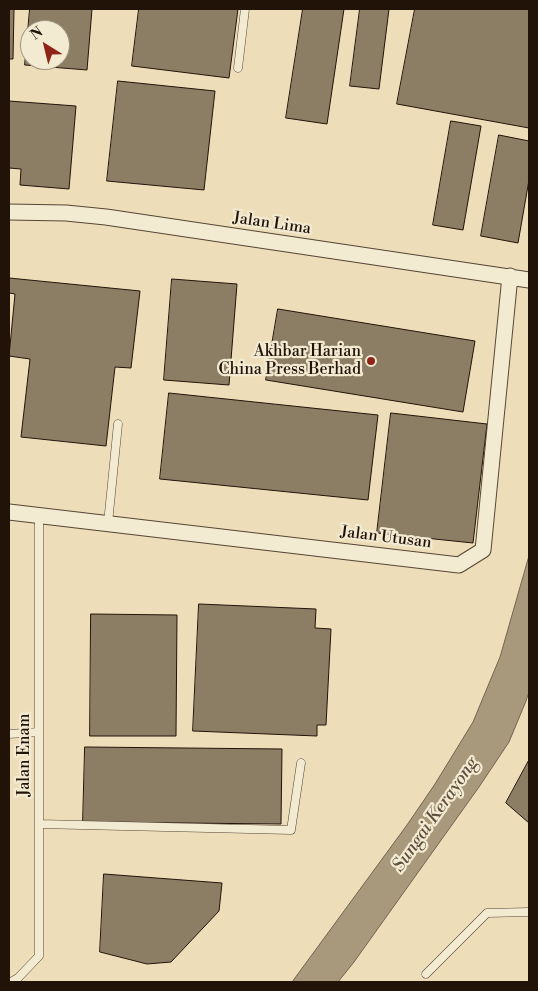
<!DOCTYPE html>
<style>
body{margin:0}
#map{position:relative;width:538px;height:991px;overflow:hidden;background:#eddeb9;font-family:"Libre Bodoni",serif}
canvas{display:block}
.frame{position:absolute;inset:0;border:10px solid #221309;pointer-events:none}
.north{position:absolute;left:20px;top:20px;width:50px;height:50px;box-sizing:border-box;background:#f3ead2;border:1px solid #9f9482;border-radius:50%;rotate:324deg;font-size:14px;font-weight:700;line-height:20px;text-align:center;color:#221309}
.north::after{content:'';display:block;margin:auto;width:18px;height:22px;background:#8f2418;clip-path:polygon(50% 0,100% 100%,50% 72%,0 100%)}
</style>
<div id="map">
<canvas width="538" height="991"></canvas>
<div class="frame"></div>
<div class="north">N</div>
</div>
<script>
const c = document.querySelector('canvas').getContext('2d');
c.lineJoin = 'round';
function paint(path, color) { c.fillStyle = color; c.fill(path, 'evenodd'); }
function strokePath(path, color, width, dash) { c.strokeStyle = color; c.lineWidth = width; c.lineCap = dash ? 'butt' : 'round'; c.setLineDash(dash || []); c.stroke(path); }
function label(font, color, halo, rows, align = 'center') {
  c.font = font + ' "Libre Bodoni",serif'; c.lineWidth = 4.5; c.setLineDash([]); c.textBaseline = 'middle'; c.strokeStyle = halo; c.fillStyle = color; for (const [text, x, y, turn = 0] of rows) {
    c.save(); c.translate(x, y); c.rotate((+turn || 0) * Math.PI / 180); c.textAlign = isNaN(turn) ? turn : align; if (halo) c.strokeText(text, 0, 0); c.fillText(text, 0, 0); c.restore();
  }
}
const water = new Path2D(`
 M529,556V692L526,701L509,742L479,787L354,962L338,982H292L407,825L435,784L473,722L500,657Z`);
paint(water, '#a8997d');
strokePath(water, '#72634f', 1);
const building = new Path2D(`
 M9,9H14L13,59H9Z
 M30,9H92L87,70L25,65ZM30,30H60V60H30Z
 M139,9H238L229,78L132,66Z
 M303,9H344L327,124L286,118Z
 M360,9H389L379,89L350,86Z
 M415,9H529V128L397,104Z
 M118,81L215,91L204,190L107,181Z
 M9,101L76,106L69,189L20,185L21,169L9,168Z
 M451,121L481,126L463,230L433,225Z
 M499,135L529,141V180L518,243L481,236Z
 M9,278L140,291L131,368L115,367L106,446L21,437L30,359L9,356L15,294L9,293Z
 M172,279L237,284L229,385L164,380Z
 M278,309L475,341L463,412L266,380Z
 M169,393L378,415L368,500L160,479Z
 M391,413L487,424L473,543L377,533Z
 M199,604L316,609L315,628L331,629L326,725H317V736L193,731Z
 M91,614L177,615L176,736H90Z
 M85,747L282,749L281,824L83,822Z
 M529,760V823L506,803Z
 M104,874L222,883L219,911L171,962L147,964L100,952Z`);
paint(building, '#8c7d65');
strokePath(building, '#221309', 1);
const lane = new Path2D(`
 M238,68L245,9
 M108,523L118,424
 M9,734L39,732
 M39,824L291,830L301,763
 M426,974L487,913L529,912
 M11,982L18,978L39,956V514`);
const street = new Path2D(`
 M9,212L66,213L106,217L529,280
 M9,512L459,565L483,550L510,276`);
strokePath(lane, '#554635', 9);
strokePath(street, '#554635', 17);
strokePath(lane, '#f3ead2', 8);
strokePath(street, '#f3ead2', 15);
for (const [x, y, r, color] of [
 [371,361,5,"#8f2418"]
]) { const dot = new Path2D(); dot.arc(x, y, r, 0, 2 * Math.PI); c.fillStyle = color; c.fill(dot); strokePath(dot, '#f3ead2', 2); }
label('16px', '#221309', '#f3ead2', [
 ["Jalan Lima",272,224,8],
 ["Jalan Utusan",386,538,7],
 ["Jalan Enam",25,755,-90]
]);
label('16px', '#221309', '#f3ead2', [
 ["Akhbar Harian",361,352],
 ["China Press Berhad",361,370]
], 'right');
label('italic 18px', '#5e4f3d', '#f3ead2', [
 ["Sungai Kerayong",436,815,-55]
]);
</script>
